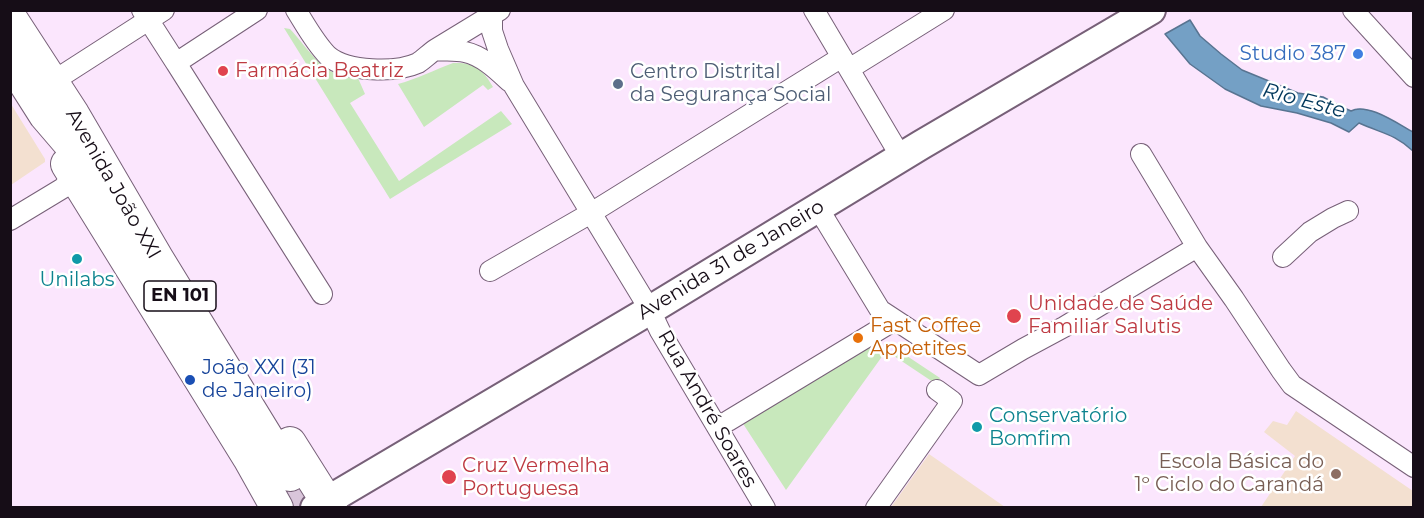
<!DOCTYPE html>
<meta charset="utf-8">
<style>
body{margin:0}
#map{position:relative;width:1424px;height:518px;overflow:hidden;background:#fbe6fd;font-family:Montserrat,sans-serif}
canvas{display:block}
.frame{position:absolute;inset:0;border:12px solid #160d17;pointer-events:none}
</style>
<div id="map">
<canvas width="1424" height="518"></canvas>
<div class="frame"></div>
</div>
<script>
const c = document.querySelector('canvas').getContext('2d');
c.lineJoin = 'round';
function paint(path, color) { c.fillStyle = color; c.fill(path, 'evenodd'); }
function strokePath(path, color, width, dash) { c.strokeStyle = color; c.lineWidth = width; c.lineCap = dash ? 'butt' : 'round'; c.setLineDash(dash || []); c.stroke(path); }
function label(font, color, halo, rows, align = 'center') {
  c.font = font + ' Montserrat,sans-serif'; c.lineWidth = 5; c.setLineDash([]); c.textBaseline = 'middle'; c.strokeStyle = halo; c.fillStyle = color; for (const [text, x, y, turn = 0] of rows) {
    c.save(); c.translate(x, y); c.rotate((+turn || 0) * Math.PI / 180); c.textAlign = isNaN(turn) ? turn : align; if (halo) c.strokeText(text, 0, 0); c.fillText(text, 0, 0); c.restore();
  }
}
paint(new Path2D(`
 M11,104L45,159V162L11,185Z
 M1296,411L1413,491V507H1261L1295,456L1264,432L1273,421L1287,425Z
 M929,454L1005,507H891Z`), '#f3e0d0');
paint(new Path2D(`
 M284,28L290,29C305,45 318,67 339,75C345,78 352,77 358,78L365,94L350,103L399,181L501,111L512,124L390,199Z
 M453,63C474,62 483,69 493,87L488,90L483,85L424,127L398,84C417,79 434,70 453,63Z
 M875,339L886,351L786,490L740,419Z
 M898,350L940,378L936,384L894,356Z`), '#c8e8bc');
const water = new Path2D(`
 M1190,20L1200,36L1221,54L1242,70L1298,93L1323,97L1342,107L1351,111C1367,102 1398,124 1413,132V151C1395,134 1381,133 1359,123L1349,132L1331,123L1297,113L1261,106L1225,89L1190,64L1165,34Z`);
paint(water, '#74a0c5');
strokePath(water, '#587491', 1.5);
strokePath(new Path2D(`
 M290,475L310,508`), '#d9c5da', 32, [32, 16]);
const minor = new Path2D(`
 M142,10L176,63L257,10
 M296,10C306,26 315,43 328,56C347,72 396,73 418,63C424,59 430,53 436,49C457,36 479,23 500,10
 M814,10L901,157
 M1353,10L1414,77
 M492,15V31L498,49L514,86L650,310L660,331L765,508
 M435,50C445,51 456,50 465,52C483,56 497,70 510,82
 M176,63L322,294
 M849,69L944,10
 M52,82L164,10
 M1141,154L1197,247L1234,299L1281,370L1292,385L1414,467
 M818,208L880,310L979,375L1023,349L1064,327L1197,247
 M10,220L63,188L74,175
 M1283,257L1310,232L1333,218L1348,211
 M490,271L591,213L842,57
 M728,421L895,320
 M876,508L952,401L937,390`);
const secondary = new Path2D(`
 M315,508L650,310L921,145L1151,10`);
const primary = new Path2D(`
 M10,17L73,114L157,258L290,475
 M10,60L45,115L69,143L74,151
 M67,164L249,458L277,508
 M290,443L331,508`);
strokePath(minor, '#776078', 22);
strokePath(secondary, '#776078', 32);
strokePath(primary, '#776078', 34);
strokePath(minor, '#fff', 20);
strokePath(secondary, '#fff', 28);
strokePath(primary, '#fff', 32);
for (const [x, y, r, color] of [
 [1358,54,6,"#3f7fe0"],
 [223,71,6,"#e0444e"],
 [618,84,6,"#5c6f8a"],
 [77,259,6,"#0f9aa8"],
 [1014,316,8,"#e0444e"],
 [858,338,6,"#e8710a"],
 [190,380,6,"#1a4fb4"],
 [977,427,6,"#0f9aa8"],
 [1336,474,6,"#8d6e63"],
 [449,477,8,"#e0444e"]
]) { const dot = new Path2D(); dot.arc(x, y, r, 0, 2 * Math.PI); c.fillStyle = color; c.fill(dot); strokePath(dot, '#fff', 2); }
for (const [x, y, w] of [
 [180,296,72]
]) { const box = new Path2D(); box.roundRect(x - w / 2, y - 15, w, 30, 4.5); c.fillStyle = '#fff'; c.fill(box); strokePath(box, '#160d17', 1.5); }
label('bold 18px', '#160d17', null, [
 ["EN 101",180,296]
]);
label('20px', '#366cbe', '#fff', [
 ["Studio 387",1346,54]
], 'right');
label('20px', '#be3a42', '#fff', [
 ["Farmácia Beatriz",235,71],
 ["Unidade de Saúde",1028,304],
 ["Familiar Salutis",1028,327],
 ["Cruz Vermelha",462,466],
 ["Portuguesa",462,489]
], 'left');
label('20px', '#4e5e75', '#fff', [
 ["Centro Distrital",630,72],
 ["da Segurança Social",630,95]
], 'left');
label('20px', '#160d17', '#fff', [
 ["Avenida João XXI",113,184,60],
 ["Avenida 31 de Janeiro",731,260,-31],
 ["Rua André Soares",707,409,60]
]);
label('20px', '#0d838f', '#fff', [
 ["Unilabs",77,280],
 ["Conservatório",989,416,"left"],
 ["Bomfim",989,439,"left"]
]);
label('20px', '#c56008', '#fff', [
 ["Fast Coffee",870,326],
 ["Appetites",870,349]
], 'left');
label('20px', '#164399', '#fff', [
 ["João XXI (31",202,368],
 ["de Janeiro)",202,391]
], 'left');
label('20px', '#785e54', '#fff', [
 ["Escola Básica do",1324,462],
 ["1º Ciclo do Carandá",1324,485]
], 'right');
label('italic 21px', '#00375b', '#fff', [
 ["Rio Este",1304,101,15]
]);
</script>
